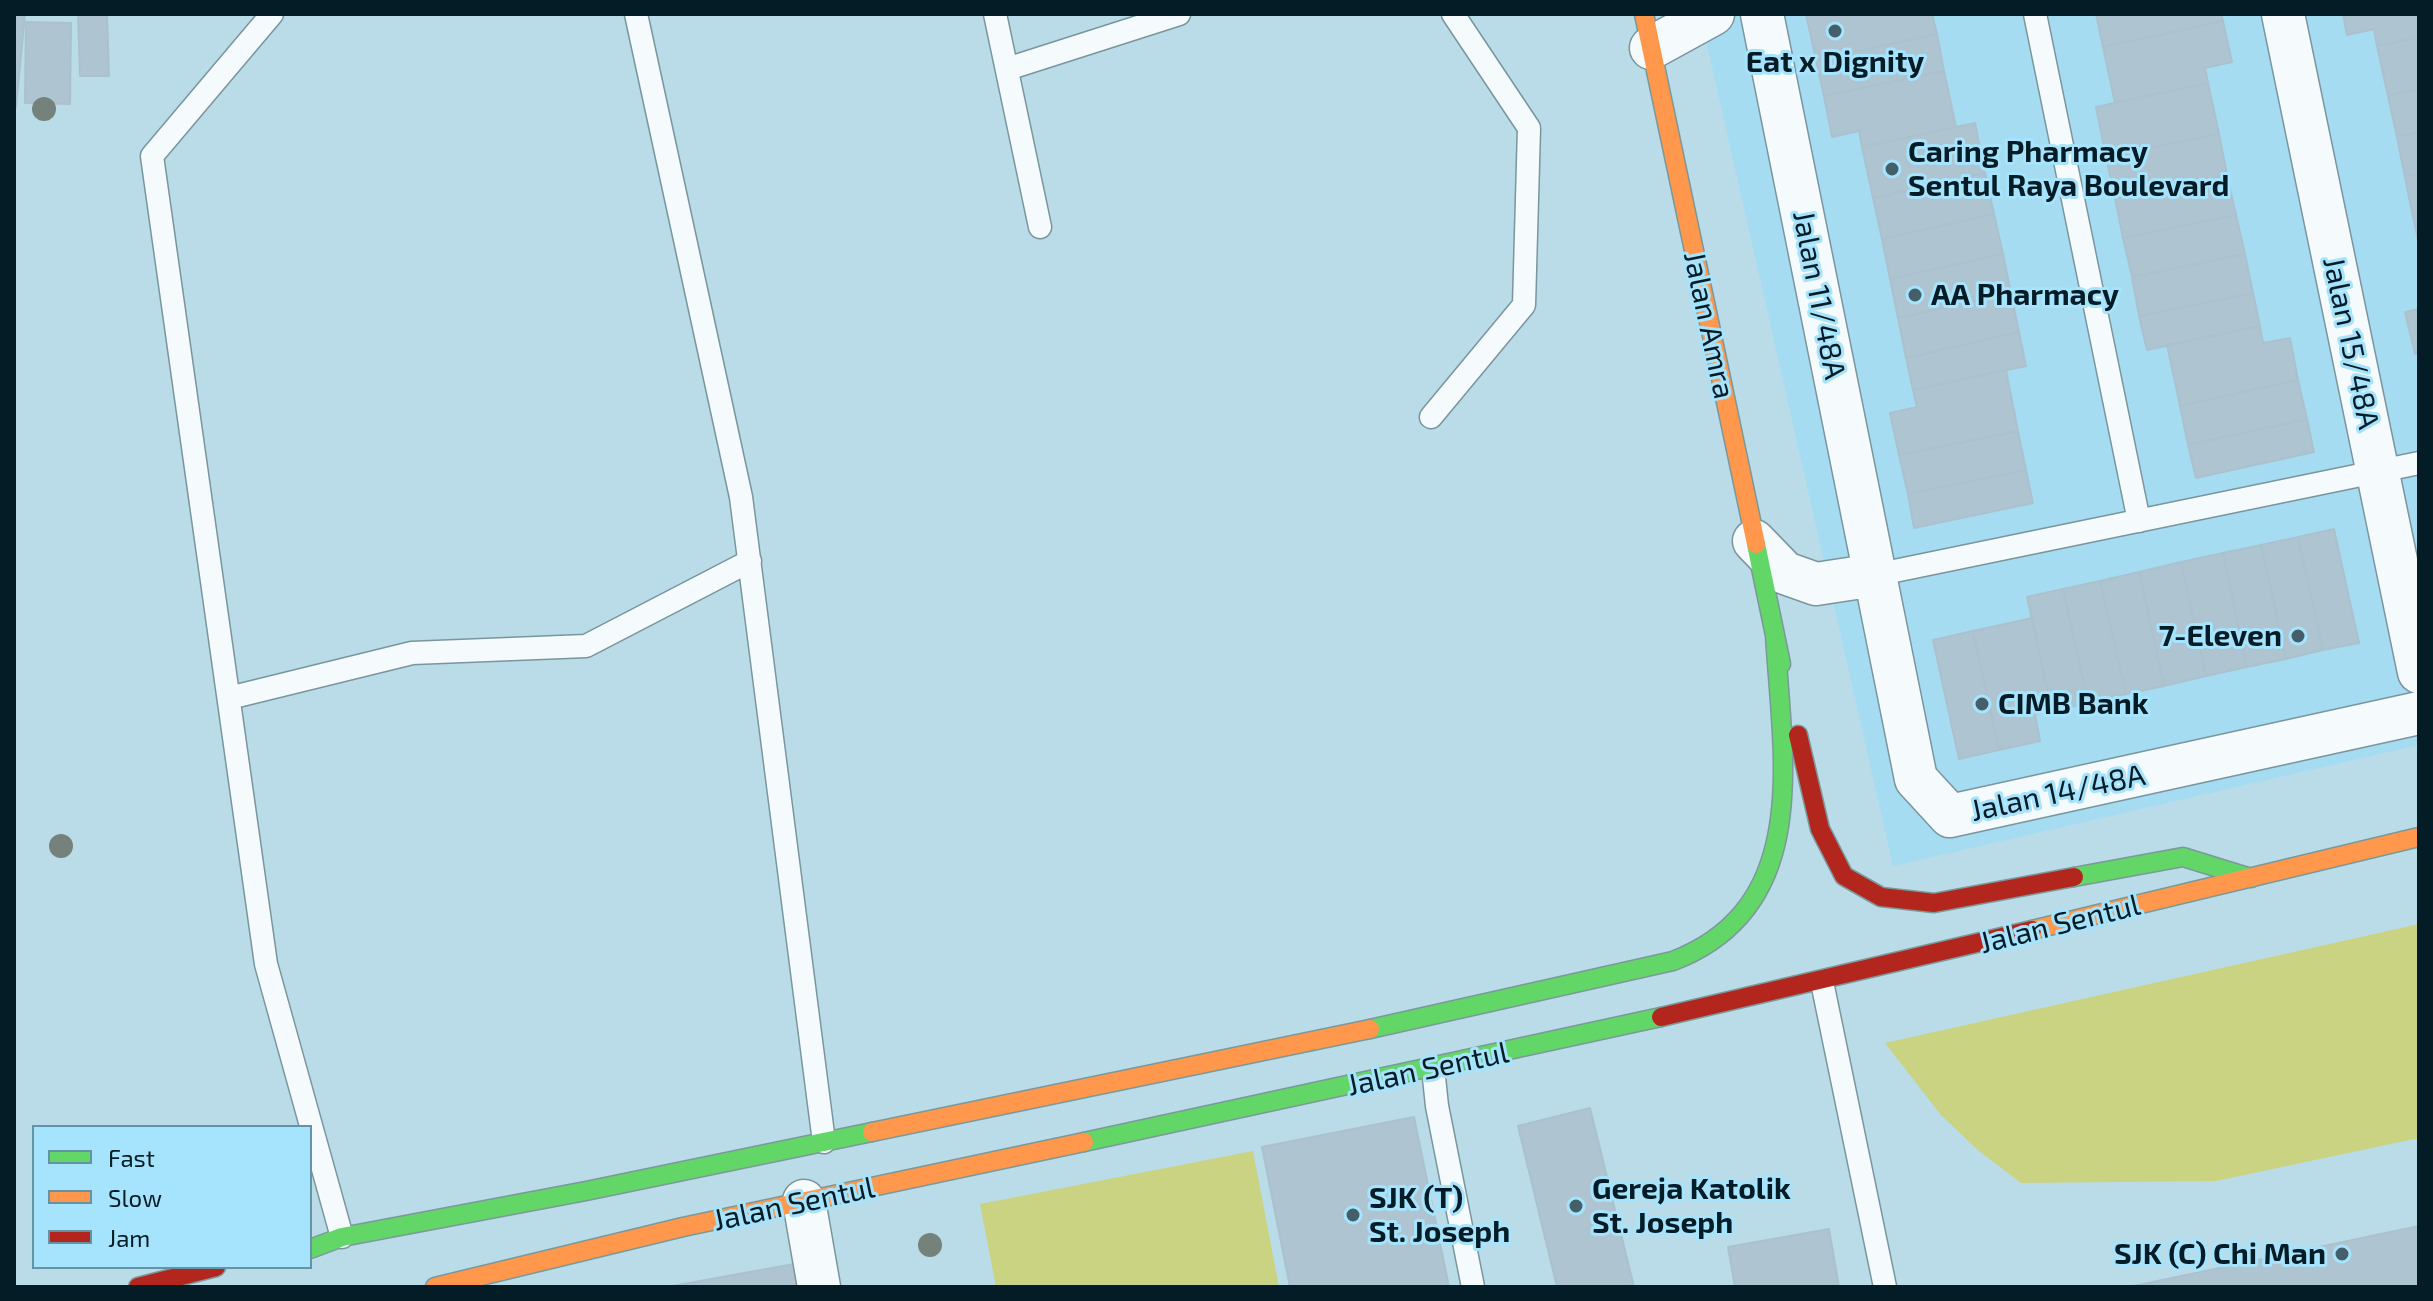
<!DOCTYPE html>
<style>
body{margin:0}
#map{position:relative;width:2433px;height:1301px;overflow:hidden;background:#badbe8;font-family:"Exo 2",sans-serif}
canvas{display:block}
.frame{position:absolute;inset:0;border:16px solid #041c25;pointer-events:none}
.legend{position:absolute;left:32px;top:1125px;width:280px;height:144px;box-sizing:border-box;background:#a6e3fc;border:2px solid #6593a6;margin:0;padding:10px 14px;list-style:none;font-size:24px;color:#041c25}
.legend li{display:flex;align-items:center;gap:16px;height:40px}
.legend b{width:40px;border:2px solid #6593a6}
</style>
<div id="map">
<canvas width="2433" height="1301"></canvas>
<div class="frame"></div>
<ul class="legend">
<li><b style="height:10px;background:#63d668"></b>Fast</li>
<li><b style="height:10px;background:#ff974d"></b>Slow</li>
<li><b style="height:10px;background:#b3261e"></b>Jam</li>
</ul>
</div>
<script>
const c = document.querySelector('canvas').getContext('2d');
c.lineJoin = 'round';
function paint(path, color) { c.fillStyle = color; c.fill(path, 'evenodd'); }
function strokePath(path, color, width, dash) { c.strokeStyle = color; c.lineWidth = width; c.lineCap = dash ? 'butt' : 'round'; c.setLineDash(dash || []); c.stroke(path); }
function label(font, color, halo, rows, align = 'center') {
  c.font = font + ' "Exo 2",sans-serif'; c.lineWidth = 6; c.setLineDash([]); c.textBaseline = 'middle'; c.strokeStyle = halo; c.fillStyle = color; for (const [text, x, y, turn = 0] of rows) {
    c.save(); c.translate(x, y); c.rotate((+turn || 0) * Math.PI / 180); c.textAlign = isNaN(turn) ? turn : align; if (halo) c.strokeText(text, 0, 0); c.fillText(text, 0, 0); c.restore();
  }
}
paint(new Path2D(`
 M1700,14H2419V745L1893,866Z`), '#a6dcf1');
paint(new Path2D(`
 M2419,924V1138L2216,1181L2021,1183L1979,1151L1941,1115L1885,1043Z
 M1253,1151L1279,1287H996L980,1204Z`), '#cad381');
const building = new Path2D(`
 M14,14H25L16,107L14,106Z
 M78,14H107L109,76H80Z
 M1806,14H1932L1937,34L1816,60Z
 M2096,14H2221L2223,21L2103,47Z
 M2343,14H2419V37L2377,46L2374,29L2347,35Z
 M2223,21L2232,62L2205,68L2208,83L2115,103L2103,47Z
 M26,22L71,23L70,104L25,103Z
 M1937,34L1944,71L1824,96L1816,60Z
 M2419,37V89L2388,96L2377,46Z
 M1944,71L1956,127L1862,147L1859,131L1832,137L1824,96Z
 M2208,83L2219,134L2106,157L2096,107Z
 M2419,89V132L2397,137L2388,96Z
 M1975,123L1985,173L1873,198L1862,147Z
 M2419,132V174L2405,177L2397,137Z
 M2219,134L2227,175L2115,198L2106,157Z
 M1985,173L1994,214L1882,239L1873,198Z
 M2419,174V216L2413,217L2405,177Z
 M2227,175L2236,215L2123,238L2115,198Z
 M1994,214L2003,254L1890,279L1882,239Z
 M2236,215L2245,254L2132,277L2123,238Z
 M2419,216V244L2413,217Z
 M2003,254L2011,293L1898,318L1890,279Z
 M2245,254L2253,293L2139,316L2132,277Z
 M2011,293L2019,332L1906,358L1898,318Z
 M2253,293L2260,326L2147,350L2139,316Z
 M2419,309V353L2415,354L2405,312Z
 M2260,326L2263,343L2290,338L2298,380L2180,406L2167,345Z
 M2019,332L2026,366L1913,390L1906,358Z
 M2006,370L2018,431L1899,455L1890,413L1917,407L1913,390Z
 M2298,380L2307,419L2188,445L2180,406Z
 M2307,419L2314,452L2196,478L2188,445Z
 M2018,431L2026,470L1908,494L1899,455Z
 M2026,470L2033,503L1914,528L1908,494Z
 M2334,529L2359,643L2323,650L2298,537Z
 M2298,537L2323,650L2286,659L2261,545Z
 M2261,545L2286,659L2247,667L2223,553Z
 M2223,553L2247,667L2206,676L2181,562Z
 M2181,562L2206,676L2164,686L2139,572Z
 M2139,572L2164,686L2126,694L2100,581Z
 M2100,581L2126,694L2088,703L2063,589Z
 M2063,589L2088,703L2052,711L2027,597Z
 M2032,618L2052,711L2035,714L2040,741L1999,750L1973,631Z
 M1973,631L1999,750L1959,759L1933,640Z
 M1590,1108L1634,1287H1557L1518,1126Z
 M1414,1117L1449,1287H1290L1262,1147Z
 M2419,1226V1287H2129Z
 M1829,1229L1839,1287H1735L1728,1247Z
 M794,1264L799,1287H667Z`);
paint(building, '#aec4d1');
strokePath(building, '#aac1ce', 2);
const lane = new Path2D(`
 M272,14L152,156L266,964L342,1237
 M636,14L741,497L824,1142
 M995,14L1040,227
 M2035,14L2139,521
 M1007,69L1179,14
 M1431,417L1524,305L1529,128L1453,14
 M1875,575L2419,463
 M229,698L412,653L586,646L750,561
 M1822,982L1885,1287
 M1433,1068L1437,1106L1473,1287`);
const street = new Path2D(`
 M1762,14L1916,779L1950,816L2419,713
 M2283,14L2419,672
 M1651,48L1713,14
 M1754,541L1785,573L1816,584L1875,575
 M804,1201L819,1287`);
const fast = new Path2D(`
 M1756,544L1781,664
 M2074,877L2183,857L2251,878
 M1370,1029L1673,961C1814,907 1782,755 1775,635
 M1084,1142L1661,1017
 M310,1249L342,1237L586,1191L872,1132`);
const slow = new Path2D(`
 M1644,14L1756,544
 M2032,930L2419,837
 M872,1132L1370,1029
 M435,1287L683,1227L1084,1142`);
const jam = new Path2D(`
 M1798,735L1820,829L1844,876L1881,897L1934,903L2074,877
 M1661,1017L2032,930
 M138,1287L216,1267`);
strokePath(lane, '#7a959e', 25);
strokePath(street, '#7a959e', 45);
strokePath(fast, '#7b999a', 21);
strokePath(slow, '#7b999a', 21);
strokePath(jam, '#7b999a', 21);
strokePath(lane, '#f5fafc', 22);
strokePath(street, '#f5fafc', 42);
strokePath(fast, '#63d668', 18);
strokePath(slow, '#ff974d', 18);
strokePath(jam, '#b3261e', 18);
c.fillStyle = '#75827b';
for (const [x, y] of [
 [44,109],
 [61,846],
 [930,1245]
]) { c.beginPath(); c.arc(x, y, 12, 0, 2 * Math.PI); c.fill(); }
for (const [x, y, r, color] of [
 [1835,31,8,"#445f69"],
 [1892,169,8,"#445f69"],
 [1915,295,8,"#445f69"],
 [2298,636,8,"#445f69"],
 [1982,704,8,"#445f69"],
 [1576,1206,8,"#445f69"],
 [1353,1215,8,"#445f69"],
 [2342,1254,8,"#445f69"]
]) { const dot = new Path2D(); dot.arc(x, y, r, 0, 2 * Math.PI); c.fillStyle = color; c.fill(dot); strokePath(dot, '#a6e3fc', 3); }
label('bold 30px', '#041c25', '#a6e3fc', [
 ["Eat x Dignity",1835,62,"center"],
 ["Caring Pharmacy",1908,152],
 ["Sentul Raya Boulevard",1908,186],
 ["AA Pharmacy",1931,295],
 ["7-Eleven",2282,636,"right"],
 ["CIMB Bank",1998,704],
 ["Gereja Katolik",1592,1189],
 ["St. Joseph",1592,1223],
 ["SJK (T)",1369,1198],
 ["St. Joseph",1369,1232],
 ["SJK (C) Chi Man",2326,1254,"right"]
], 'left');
label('30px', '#041c25', '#a6e3fc', [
 ["Jalan 11/48A",1819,295,79],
 ["Jalan Amra",1709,325,78],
 ["Jalan 15/48A",2351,343,78],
 ["Jalan 14/48A",2058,793,-12],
 ["Jalan Sentul",2060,924,-14],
 ["Jalan Sentul",1428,1069,-12],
 ["Jalan Sentul",794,1204,-12]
]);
</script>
